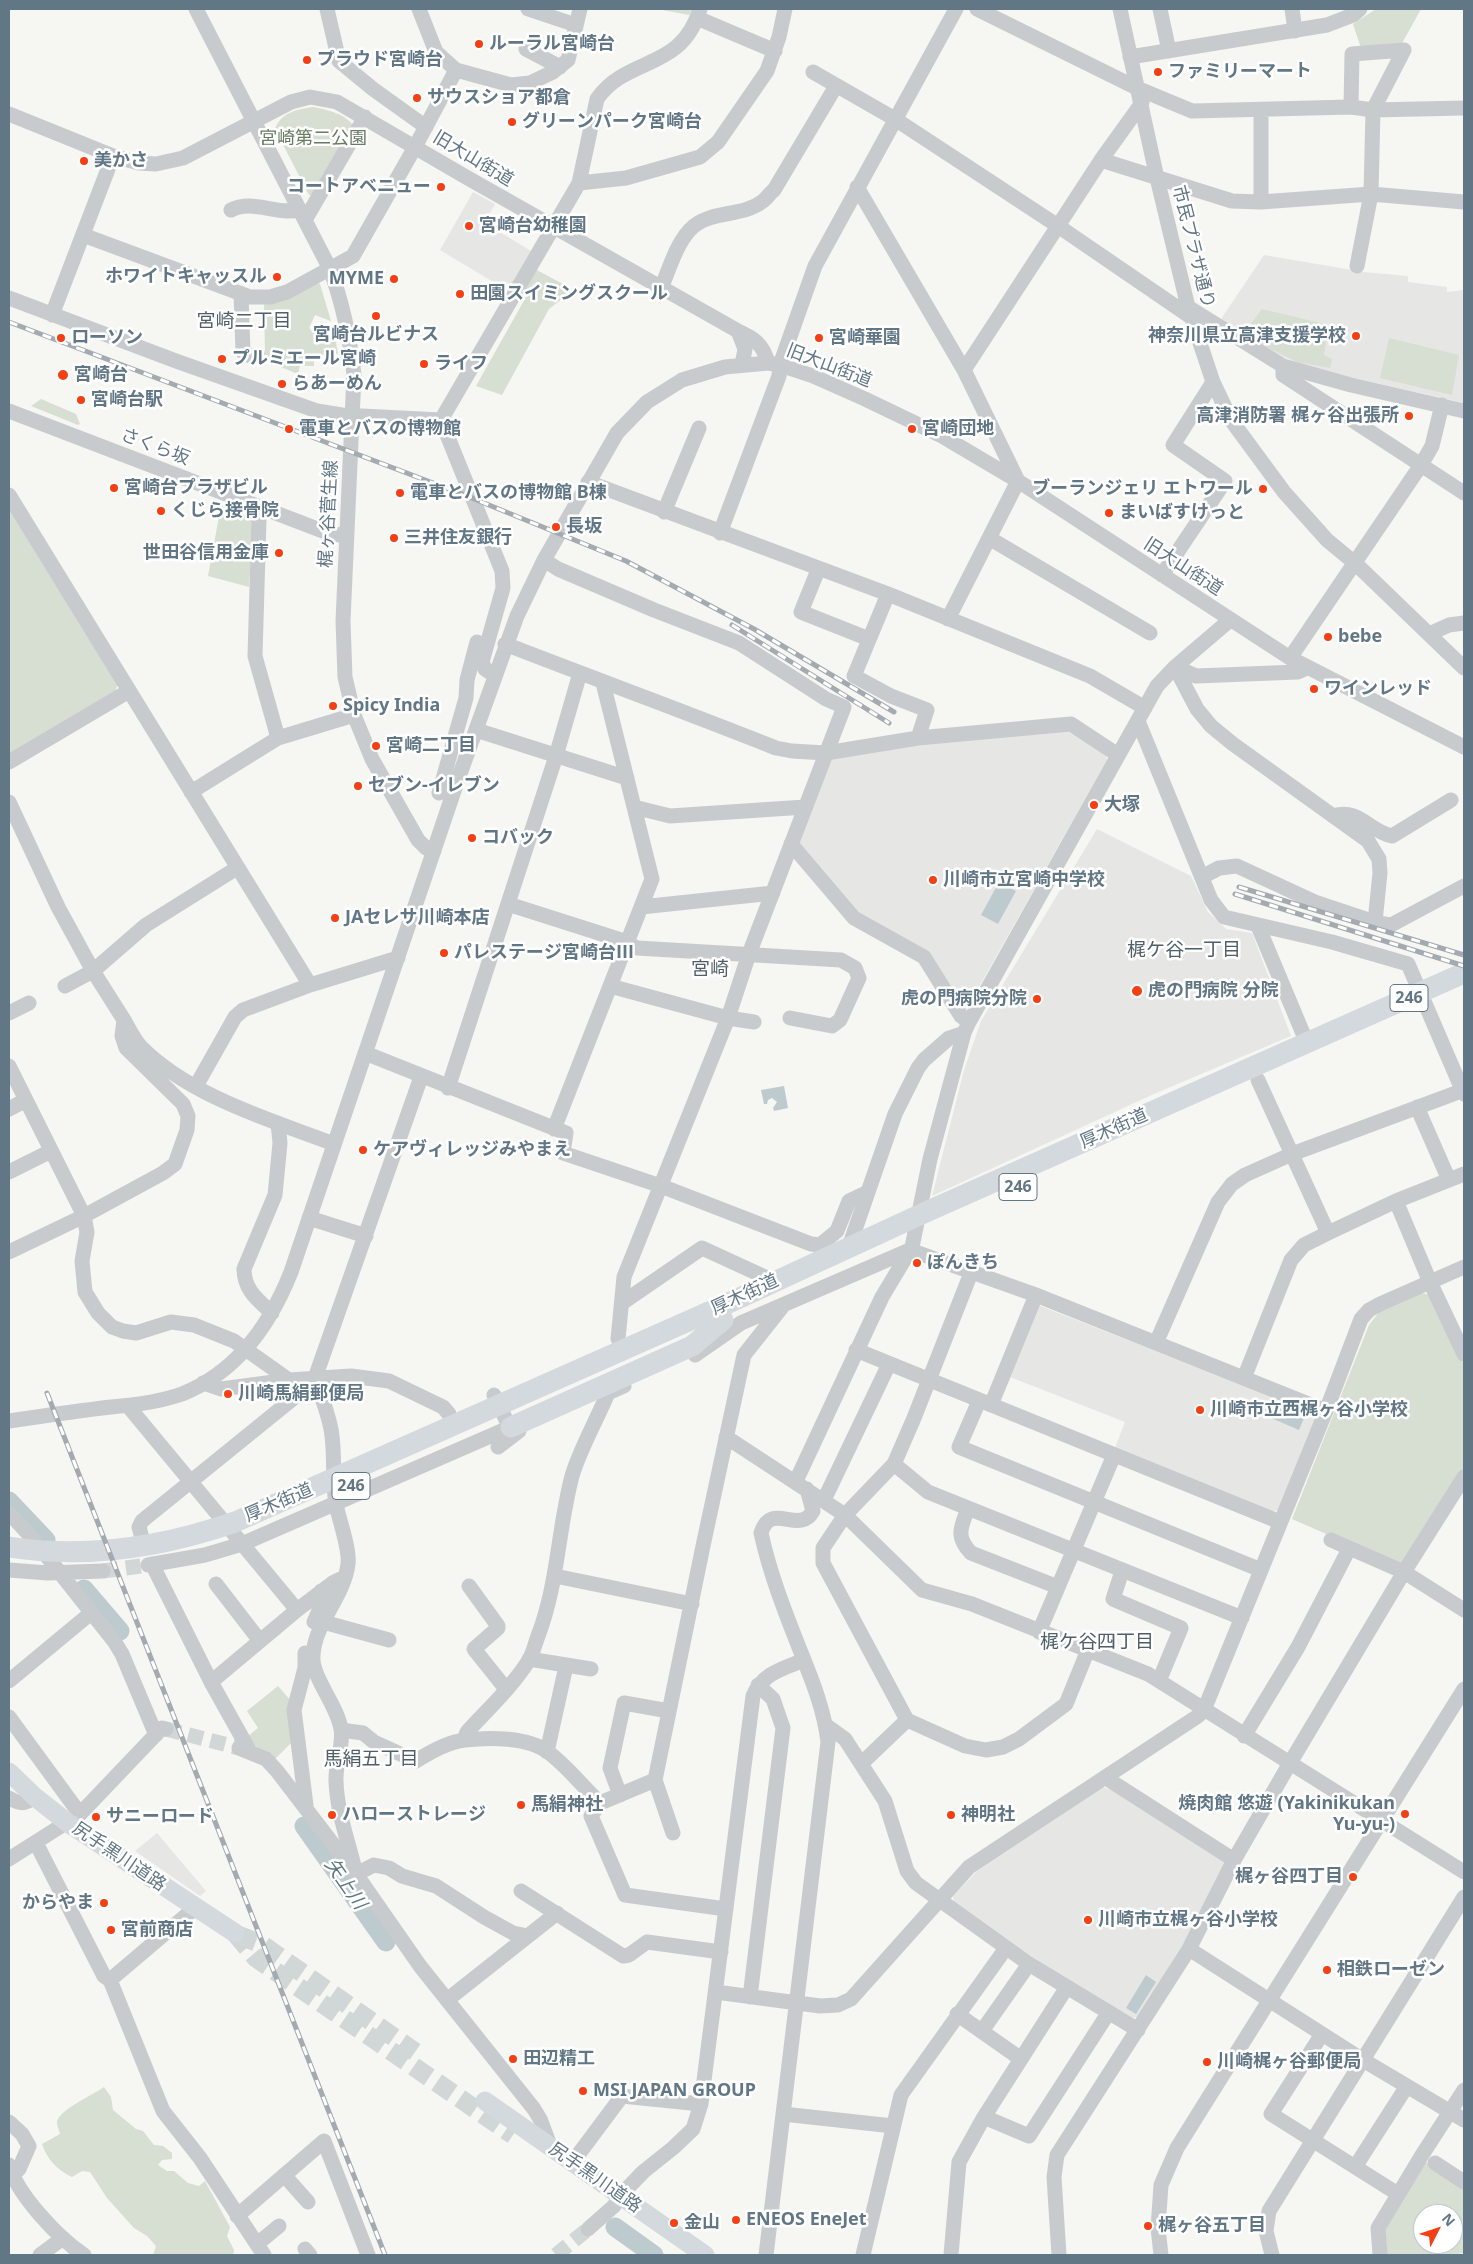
<!DOCTYPE html>
<meta charset="utf-8">
<style>
body{margin:0}
#map{position:relative;width:1473px;height:2264px;overflow:hidden;background:#f6f6f2;font-family:"Noto Sans",sans-serif}
canvas{display:block}
.frame{position:absolute;inset:0;border:10px solid #627786;pointer-events:none}
.north{position:absolute;left:1413px;top:2204px;width:50px;height:50px;box-sizing:border-box;background:#fff;border:1px solid #c0c9cf;border-radius:50%;rotate:49deg;font-size:14px;font-weight:700;line-height:20px;text-align:center;color:#627786}
.north::after{content:'';display:block;margin:auto;width:18px;height:22px;background:#f43f14;clip-path:polygon(50% 0,100% 100%,50% 72%,0 100%)}
</style>
<div id="map">
<canvas width="1473" height="2264"></canvas>
<div class="frame"></div>
<div class="north">N</div>
</div>
<script>
const c = document.querySelector('canvas').getContext('2d');
c.lineJoin = 'round';
function paint(path, color) { c.fillStyle = color; c.fill(path, 'evenodd'); }
function strokePath(path, color, width, dash) { c.strokeStyle = color; c.lineWidth = width; c.lineCap = dash ? 'butt' : 'round'; c.setLineDash(dash || []); c.stroke(path); }
function label(font, color, halo, rows, align = 'center') {
  c.font = font + ' "Noto Sans","Noto Sans JP",sans-serif'; c.lineWidth = 5; c.setLineDash([]); c.textBaseline = 'middle'; c.strokeStyle = halo; c.fillStyle = color; for (const [text, x, y, turn = 0] of rows) {
    c.save(); c.translate(x, y); c.rotate((+turn || 0) * Math.PI / 180); c.textAlign = isNaN(turn) ? turn : align; if (halo) c.strokeText(text, 0, 0); c.fillText(text, 0, 0); c.restore();
  }
}
paint(new Path2D(`
 M473,192L495,204L485,223L531,251L508,291L440,250Z
 M1264,255L1364,272L1408,276V282L1447,287V292L1464,290V403L1311,368L1273,353L1221,319Z
 M1071,729L1106,755L1107,760L966,1010L962,1011L925,953L856,914L796,845L828,756L916,742Z
 M1097,829L1191,876L1208,912L1226,929L1252,933L1291,1036L1154,1094L932,1196L964,1070L981,1021Z
 M1038,1305L1314,1413L1316,1417L1282,1508L1273,1512L1115,1448L1125,1422L1010,1377Z
 M1103,1787L1114,1791L1218,1856L1226,1865L1187,1938L1138,2016L1129,2020L1006,1940L954,1902L953,1896L978,1870Z
 M157,1833L206,1891L200,1896L135,1851Z`), '#e6e7e5');
paint(new Path2D(`
 M657,9H692L689,15Z
 M1376,9H1421L1401,45L1361,48L1353,24Z
 M313,107C328,110 347,114 355,128L314,195H309L275,129C280,113 298,109 313,107Z
 M533,268L574,290L549,309L502,395L476,386L526,297L519,293Z
 M314,281L320,284L331,321L315,315L309,328C317,336 323,338 335,336L338,354L314,355V366H300L298,374L261,359L265,350L264,302Z
 M1262,309L1329,325L1324,355L1332,359L1330,368L1297,362L1267,347L1245,332Z
 M1389,338L1459,355L1452,395L1380,378Z
 M41,399L76,414L80,424L78,425L31,406Z
 M9,505L118,683L115,693L9,754Z
 M221,506L249,516L253,524L249,587L208,576Z
 M1422,1293L1430,1295L1464,1364V1475L1405,1563L1397,1565L1292,1519L1369,1325L1379,1312Z
 M278,1686L291,1701L294,1740L274,1760L248,1740L247,1737L258,1728L247,1711Z
 M104,2087L111,2097L113,2110L136,2129L143,2131L154,2145L163,2146L172,2153V2159L162,2160L158,2165L167,2171H174L188,2183L199,2186L205,2181L230,2227L227,2236L234,2250L233,2255H153L156,2246L147,2236L134,2228L107,2198L90,2172L82,2171L72,2177C57,2170 47,2159 42,2144L60,2134C59,2130 57,2126 57,2122C58,2110 95,2094 104,2087Z
 M1424,2161L1464,2186V2253L1449,2255H1386L1383,2239L1388,2218ZM1423,2214H1453V2244H1423Z`), '#d7ded2');
paint(new Path2D(`
 M999,882L1016,891L998,924L981,915Z
 M784,1086L788,1108L774,1111L773,1108L777,1102L772,1098L768,1100L767,1104H764L761,1090Z
 M1268,1404L1304,1418L1299,1430L1264,1415Z
 M1146,1975L1156,1982L1136,2014L1126,2008Z`), '#bdcbcf');
strokePath(new Path2D(`
 M9,1501L46,1540
 M84,1589L120,1631
 M304,1826L386,1942
 M615,2227L654,2255`), '#bdcbcf', 19);
strokePath(new Path2D(`
 M103,1571L148,1565
 M166,1729L239,1748
 M556,2255L588,2229`), '#d1d6d7', 15, [15, 8]);
strokePath(new Path2D(`
 M235,1933L256,1958L513,2135
 M238,1935L261,1944L415,2052`), '#d1d6d7', 19, [19, 9]);
strokePath(new Path2D(`
 M196,9L330,269C343,304 350,338 354,375L343,621L345,677L354,715L372,759L418,840L426,848L434,851
 M327,9L339,61L373,89L426,127
 M419,9L436,52L456,70L511,85L530,83L553,72L568,60L580,9
 M528,9L576,25
 M977,9L1139,89L1192,111L1351,107L1373,110L1464,108
 M1120,9L1157,178L1188,307L1213,382L1231,420L1284,492L1327,540L1356,564L1464,668
 M1160,9L1169,51
 M1292,9L1295,31
 M697,18L775,51
 M526,49L560,67
 M1130,57L1327,25L1353,15L1360,9
 M813,72L895,119L1058,226L1191,317
 M1351,107L1352,54L1404,50
 M9,114L113,156L139,163L156,164L183,158L291,102L310,97L337,102L466,177L738,331C754,338 763,344 768,363
 M1101,160L1232,201L1261,202L1371,194L1464,202
 M579,183L626,178L700,157L718,142L767,71L779,37L785,9
 M857,187L964,370L1018,481L948,619
 M1261,202V110
 M231,210C252,199 277,215 299,210
 M305,220L365,117
 M83,235L250,297H270L287,292L353,256L415,147L456,70
 M1357,266L1371,194L1373,110L1404,50
 M661,288C670,268 677,240 694,226C714,210 743,217 763,201C767,198 770,193 774,190L836,86
 M241,295L243,352L252,357
 M9,298L176,361L317,411L342,415L441,420
 M1188,307L1283,366L1351,385L1464,411
 M52,315L113,156
 M738,331L745,349L742,365
 M1283,366V375L1464,493
 M964,370L1101,160L1142,103
 M9,411L328,533L346,536
 M441,420L579,183L597,99C628,55 681,72 700,9
 M441,420L502,571L503,588L482,662L485,669L494,675
 M588,482L888,594L1090,676L1145,708
 M9,495L310,985
 M263,508L259,519L255,656L278,738
 M664,512L699,428
 M720,533L779,376L780,365L815,266L956,9
 M989,538L1150,633
 M544,560L558,569L654,610L739,643L826,699L844,707L749,954L728,1018L624,1277L618,1339
 M818,570L801,612L869,639
 M1162,575L1225,481L1173,445L1213,382
 M888,594L854,676L891,696L927,710L918,738
 M1429,634L1449,625L1464,623
 M505,644C595,679 686,712 776,748L792,751L826,753L918,738L1071,724L1118,755
 M1290,658L1421,465L1432,446L1442,405
 M1175,667L1197,709L1211,726L1233,744L1368,841L1379,859L1380,873L1375,922
 M1175,667L1196,676L1298,672L1307,668
 M1138,721L1211,900L1224,917L1332,942L1408,964L1464,1094
 M476,730L627,778
 M9,762L129,691
 M191,792L278,738L354,715
 M439,793L466,698L467,680L477,642
 M9,802L58,907L93,971L124,1020L122,1036L126,1048L183,1104L188,1116L187,1130L175,1164L163,1173L84,1216L9,1252
 M634,807L670,816L805,807
 M1333,816C1360,808 1368,831 1392,836L1451,800
 M791,844L854,918L924,957L961,1016L969,1022
 M1202,877L1219,868L1237,866L1315,902L1375,922L1391,925L1464,886
 M508,904L621,940L637,948L841,960L855,968L859,978L840,1020L832,1026L790,1018
 M641,907L773,893
 M1258,926L1307,1043
 M65,986L93,971L146,925L237,868
 M610,986L728,1018L754,1022
 M9,1013L29,1003
 M124,1020C129,1029 134,1039 140,1046C189,1096 270,1120 334,1144
 M365,1053L566,1133L563,1153L661,1186L811,1244L820,1245L837,1231L849,1201L868,1192
 M9,1066L84,1216L87,1232L82,1261L85,1292L98,1313L112,1327L123,1331L136,1333L171,1322L194,1325L234,1341L289,1380
 M1258,1080L1328,1233
 M196,1086L235,1017L243,1010L310,985L398,958
 M448,1088L556,756L580,673
 M1417,1107L1449,1180
 M9,1109L26,1100
 M554,1129L652,879L603,683
 M9,1172L51,1151
 M1396,1201L1430,1282L1464,1354
 M309,1218L366,1236
 M849,1247L895,1114L918,1068L924,1060L949,1038L964,1033
 M971,1273L914,1418L894,1464L845,1515L823,1548V1563L907,1720L965,1746L986,1750L1003,1747L1019,1739L1066,1704L1088,1650
 M622,1303L702,1248L776,1282
 M272,1313C258,1300 244,1290 244,1269L275,1195L280,1143L278,1123
 M1156,1343L1326,1411
 M856,1350L1280,1522
 M695,1355L741,1323L910,1250L1036,1295L1156,1343L1218,1202L1232,1184L1245,1175L1292,1154L1464,1090
 M315,1378C321,1397 330,1416 332,1436C335,1459 332,1482 336,1504C339,1520 350,1549 348,1564C344,1597 315,1622 313,1655C311,1677 337,1704 341,1729C344,1745 335,1764 336,1781C337,1813 349,1843 356,1874
 M1244,1378L1291,1260L1304,1245L1328,1233L1396,1201L1464,1174
 M203,1383L221,1389L289,1380L351,1376L389,1381L443,1407L449,1414
 M494,1395L513,1434
 M979,1401L959,1447L1261,1570
 M991,1405L1036,1295
 M128,1406L297,1610
 M9,1421C43,1416 77,1411 111,1407C135,1405 159,1402 182,1394C237,1372 270,1325 291,1272L456,785L517,616L544,560L617,433L647,402L682,380L725,367L768,363L780,365L813,376L865,399L942,436L1018,481L1290,658L1464,747
 M726,1437L845,1515L922,1590L972,1604L1148,1674L1464,1872
 M498,1447L519,1431
 M894,1464L928,1492L1242,1618
 M796,1481L882,1297L912,1247L930,1159L964,1033L969,1022L1157,686L1175,667L1230,620
 M824,1500L889,1364
 M968,1508C961,1528 955,1536 971,1553L1058,1587
 M9,1513L34,1540L114,1641L122,1654L156,1735
 M142,1538L139,1527L142,1521L300,1393L315,1378L421,1077
 M1331,1540L1404,1572L1464,1610
 M152,1564L211,1682L249,1750
 M148,1565L205,1555L242,1544L511,1427
 M9,1570L48,1573L103,1571
 M1122,1571L1113,1599L1181,1628L1159,1681
 M555,1576L692,1604
 M216,1584L260,1641
 M469,1586L498,1626V1628L474,1649L506,1689
 M314,1622L321,1606V1591
 M323,1622L389,1640
 M1039,1632L1114,1455
 M305,1653V1668L294,1710L306,1805
 M529,1659L591,1669
 M9,1681L91,1613
 M211,1682L297,1610L334,1582L345,1577
 M9,1717L80,1814
 M827,1726L845,1739L885,1801L907,1871L916,1883L1029,1964L1138,2030
 M341,1730L363,1733L374,1742L416,1761C430,1752 448,1742 465,1740C489,1737 528,1737 548,1752C567,1766 583,1787 600,1803
 M1244,1736L1298,1647L1349,1549
 M464,1740L467,1732C488,1709 512,1687 529,1660C533,1653 535,1644 538,1636C558,1584 558,1529 572,1476C579,1451 598,1417 608,1393L624,1386
 M239,1748L266,1759L277,1771L356,1874L420,1966L534,2109L540,2119L551,2148
 M547,1752L566,1666
 M862,1763L907,1720
 M1106,1778L1234,1860
 M655,1780L600,1803L591,1816L625,1895L726,1909
 M620,1795L610,1768L624,1703L669,1711
 M9,1798C20,1804 24,1805 35,1797
 M673,1833L655,1780L703,1546L744,1355L782,1307
 M36,1843L104,1976L110,1980L163,2111L200,2158L264,2255
 M9,1859L80,1814L162,1728L166,1729
 M356,1874L374,1865L389,1868L402,1876L436,1886L484,1917L513,1933L528,1936
 M521,1891L623,1956L629,1955L647,1942L721,1952
 M1189,1949L1363,2060L1464,2120
 M110,1980L195,1908
 M716,1992L820,2006L838,2005L851,1999L969,1867L1198,1716L1204,1710L1326,1411L1361,1319L1369,1310L1380,1304L1464,1267
 M750,1997L783,1728L773,1699L758,1685
 M447,2000L557,1913
 M957,2014L1021,2059
 M982,2031L1029,1964
 M1322,2034L1271,2114L1398,2194
 M783,2114L893,2126
 M984,2117L1029,2136L1109,2012
 M9,2122L22,2134L29,2146L19,2169L12,2176
 M572,2163L622,2096L701,2104
 M1435,2163L1464,2182
 M9,2165C17,2194 58,2238 84,2255
 M1355,2167L1407,2086
 M284,2175L308,2202
 M237,2216L324,2141L368,2255
 M588,2229L614,2206L620,2196L643,2172L673,2148L693,2129L701,2104L753,1696C763,1673 782,1669 804,1660
 M257,2244L279,2226
 M305,2249L310,2255
 M40,2255L63,2238
 M766,2255L828,1742C824,1709 812,1680 800,1650C785,1612 770,1574 761,1533C771,1500 799,1536 813,1511L807,1489
 M863,2255L901,2095L1006,1948
 M951,2255L959,2162L984,2117L1067,1987
 M1059,2255L1054,2177L1057,2155L1189,1949L1234,1860L1290,1763L1404,1572L1464,1477
 M1161,2255L1158,2228L1161,2185L1177,2148L1464,1689
 M1272,2255L1266,2231L1269,2211L1464,1897
 M1380,2255L1378,2228L1422,2155L1464,2090`), '#c8cbce', 15);
strokePath(new Path2D(`
 M9,1772L35,1797L68,1823L235,1933
 M485,2101L705,2255`), '#d3d9dd', 19);
strokePath(new Path2D(`
 M511,1427L692,1346L723,1320
 M9,1547C85,1559 163,1547 235,1522L720,1307L926,1212L1464,973`), '#d3d9dd', 21);
const rail = new Path2D(`
 M9,322L462,494L626,561L754,629L894,712
 M732,625L889,723
 M1239,887L1464,955
 M1235,894L1464,966
 M47,1393L385,2255`);
strokePath(rail, '#a3aab0', 5);
strokePath(rail, '#fff', 3, [9]);
for (const [x, y, r, color] of [
 [479,44,5,"#f43f14"],
 [307,60,5,"#f43f14"],
 [1158,72,5,"#f43f14"],
 [417,98,5,"#f43f14"],
 [512,122,5,"#f43f14"],
 [84,161,5,"#f43f14"],
 [441,187,5,"#f43f14"],
 [469,226,5,"#f43f14"],
 [277,277,5,"#f43f14"],
 [394,279,5,"#f43f14"],
 [460,294,5,"#f43f14"],
 [376,316,5,"#f43f14"],
 [1356,336,5,"#f43f14"],
 [61,338,5,"#f43f14"],
 [819,338,5,"#f43f14"],
 [222,359,5,"#f43f14"],
 [424,364,5,"#f43f14"],
 [63,375,6,"#f43f14"],
 [282,384,5,"#f43f14"],
 [81,400,5,"#f43f14"],
 [1409,416,5,"#f43f14"],
 [289,429,5,"#f43f14"],
 [912,429,5,"#f43f14"],
 [114,488,5,"#f43f14"],
 [1263,489,5,"#f43f14"],
 [400,493,5,"#f43f14"],
 [161,511,5,"#f43f14"],
 [1109,513,5,"#f43f14"],
 [556,527,5,"#f43f14"],
 [394,538,5,"#f43f14"],
 [279,553,5,"#f43f14"],
 [1328,637,5,"#f43f14"],
 [1314,689,5,"#f43f14"],
 [333,706,5,"#f43f14"],
 [376,746,5,"#f43f14"],
 [358,786,5,"#f43f14"],
 [1094,805,5,"#f43f14"],
 [472,838,5,"#f43f14"],
 [933,880,5,"#f43f14"],
 [335,918,5,"#f43f14"],
 [444,953,5,"#f43f14"],
 [1137,991,6,"#f43f14"],
 [1037,999,5,"#f43f14"],
 [363,1150,5,"#f43f14"],
 [917,1263,5,"#f43f14"],
 [228,1394,5,"#f43f14"],
 [1200,1410,5,"#f43f14"],
 [521,1805,5,"#f43f14"],
 [1405,1814,5,"#f43f14"],
 [332,1815,5,"#f43f14"],
 [951,1815,5,"#f43f14"],
 [96,1817,5,"#f43f14"],
 [1353,1877,5,"#f43f14"],
 [104,1903,5,"#f43f14"],
 [1088,1920,5,"#f43f14"],
 [111,1930,5,"#f43f14"],
 [1327,1970,5,"#f43f14"],
 [513,2059,5,"#f43f14"],
 [1207,2062,5,"#f43f14"],
 [583,2091,5,"#f43f14"],
 [736,2220,5,"#f43f14"],
 [674,2223,5,"#f43f14"],
 [1148,2226,5,"#f43f14"]
]) { const dot = new Path2D(); dot.arc(x, y, r, 0, 2 * Math.PI); c.fillStyle = color; c.fill(dot); strokePath(dot, '#fff', 2); }
for (const [x, y, w] of [
 [1409,998,38],
 [1018,1187,38],
 [351,1486,38]
]) { const box = new Path2D(); box.roundRect(x - w / 2, y - 13.5, w, 27, 4); c.fillStyle = '#fff'; c.fill(box); strokePath(box, '#627786', 1); }
label('bold 16px', '#627786', null, [
 ["246",1409,998],
 ["246",1018,1187],
 ["246",351,1486]
]);
label('bold 18px', '#627786', '#fff', [
 ["ルーラル宮崎台",489,44],
 ["プラウド宮崎台",317,60],
 ["ファミリーマート",1168,72],
 ["サウスショア都倉",427,98],
 ["グリーンパーク宮崎台",522,122],
 ["美かさ",94,161],
 ["コートアベニュー",431,187,"right"],
 ["宮崎台幼稚園",479,226],
 ["ホワイトキャッスル",267,277,"right"],
 ["MYME",384,279,"right"],
 ["田園スイミングスクール",470,294],
 ["宮崎台ルビナス",376,335,"center"],
 ["神奈川県立高津支援学校",1346,336,"right"],
 ["ローソン",71,338],
 ["宮崎華園",829,338],
 ["プルミエール宮崎",232,359],
 ["ライフ",434,364],
 ["宮崎台",74,375],
 ["らあーめん",292,384],
 ["宮崎台駅",91,400],
 ["高津消防署 梶ヶ谷出張所",1399,416,"right"],
 ["電車とバスの博物館",299,429],
 ["宮崎団地",922,429],
 ["宮崎台プラザビル",124,488],
 ["ブーランジェリ エトワール",1253,489,"right"],
 ["電車とバスの博物館 B棟",410,493],
 ["くじら接骨院",171,511],
 ["まいばすけっと",1119,513],
 ["長坂",566,527],
 ["三井住友銀行",404,538],
 ["世田谷信用金庫",269,553,"right"],
 ["bebe",1338,637],
 ["ワインレッド",1324,689],
 ["Spicy India",343,706],
 ["宮崎二丁目",386,746],
 ["セブン-イレブン",368,786],
 ["大塚",1104,805],
 ["コバック",482,838],
 ["川崎市立宮崎中学校",943,880],
 ["JAセレサ川崎本店",345,918],
 ["パレステージ宮崎台Ⅲ",454,953],
 ["虎の門病院 分院",1148,991],
 ["虎の門病院分院",1027,999,"right"],
 ["ケアヴィレッジみやまえ",373,1150],
 ["ぽんきち",927,1263],
 ["川崎馬絹郵便局",238,1394],
 ["川崎市立西梶ヶ谷小学校",1210,1410],
 ["焼肉館 悠遊 (Yakinikukan",1395,1804,"right"],
 ["Yu-yu-)",1395,1825,"right"],
 ["馬絹神社",531,1805],
 ["ハローストレージ",342,1815],
 ["神明社",961,1815],
 ["サニーロード",106,1817],
 ["梶ヶ谷四丁目",1343,1877,"right"],
 ["からやま",94,1903,"right"],
 ["川崎市立梶ヶ谷小学校",1098,1920],
 ["宮前商店",121,1930],
 ["相鉄ローゼン",1337,1970],
 ["田辺精工",523,2059],
 ["川崎梶ヶ谷郵便局",1217,2062],
 ["MSI JAPAN GROUP",593,2091],
 ["ENEOS EneJet",746,2220],
 ["金山",684,2223],
 ["梶ヶ谷五丁目",1158,2226]
], 'left');
label('18px', '#687c61', '#fff', [
 ["宮崎第二公園",313,139]
]);
label('18px', '#627786', '#fff', [
 ["旧大山街道",473,159,31],
 ["市民プラザ通り",1193,247,76],
 ["旧大山街道",829,366,21],
 ["さくら坂",155,447,21],
 ["梶ヶ谷菅生線",329,514,-87],
 ["旧大山街道",1183,567,33],
 ["厚木街道",1114,1129,-24],
 ["厚木街道",745,1295,-25],
 ["厚木街道",279,1503,-23],
 ["尻手黒川道路",119,1857,34],
 ["尻手黒川道路",595,2178,35]
]);
label('19px', '#50606a', '#fff', [
 ["宮崎二丁目",244,322],
 ["梶ケ谷一丁目",1184,951],
 ["宮崎",710,970],
 ["梶ケ谷四丁目",1097,1643],
 ["馬絹五丁目",371,1760]
]);
label('italic 19px', '#5d7a83', '#fff', [
 ["矢上川",345,1884,55]
]);
</script>
